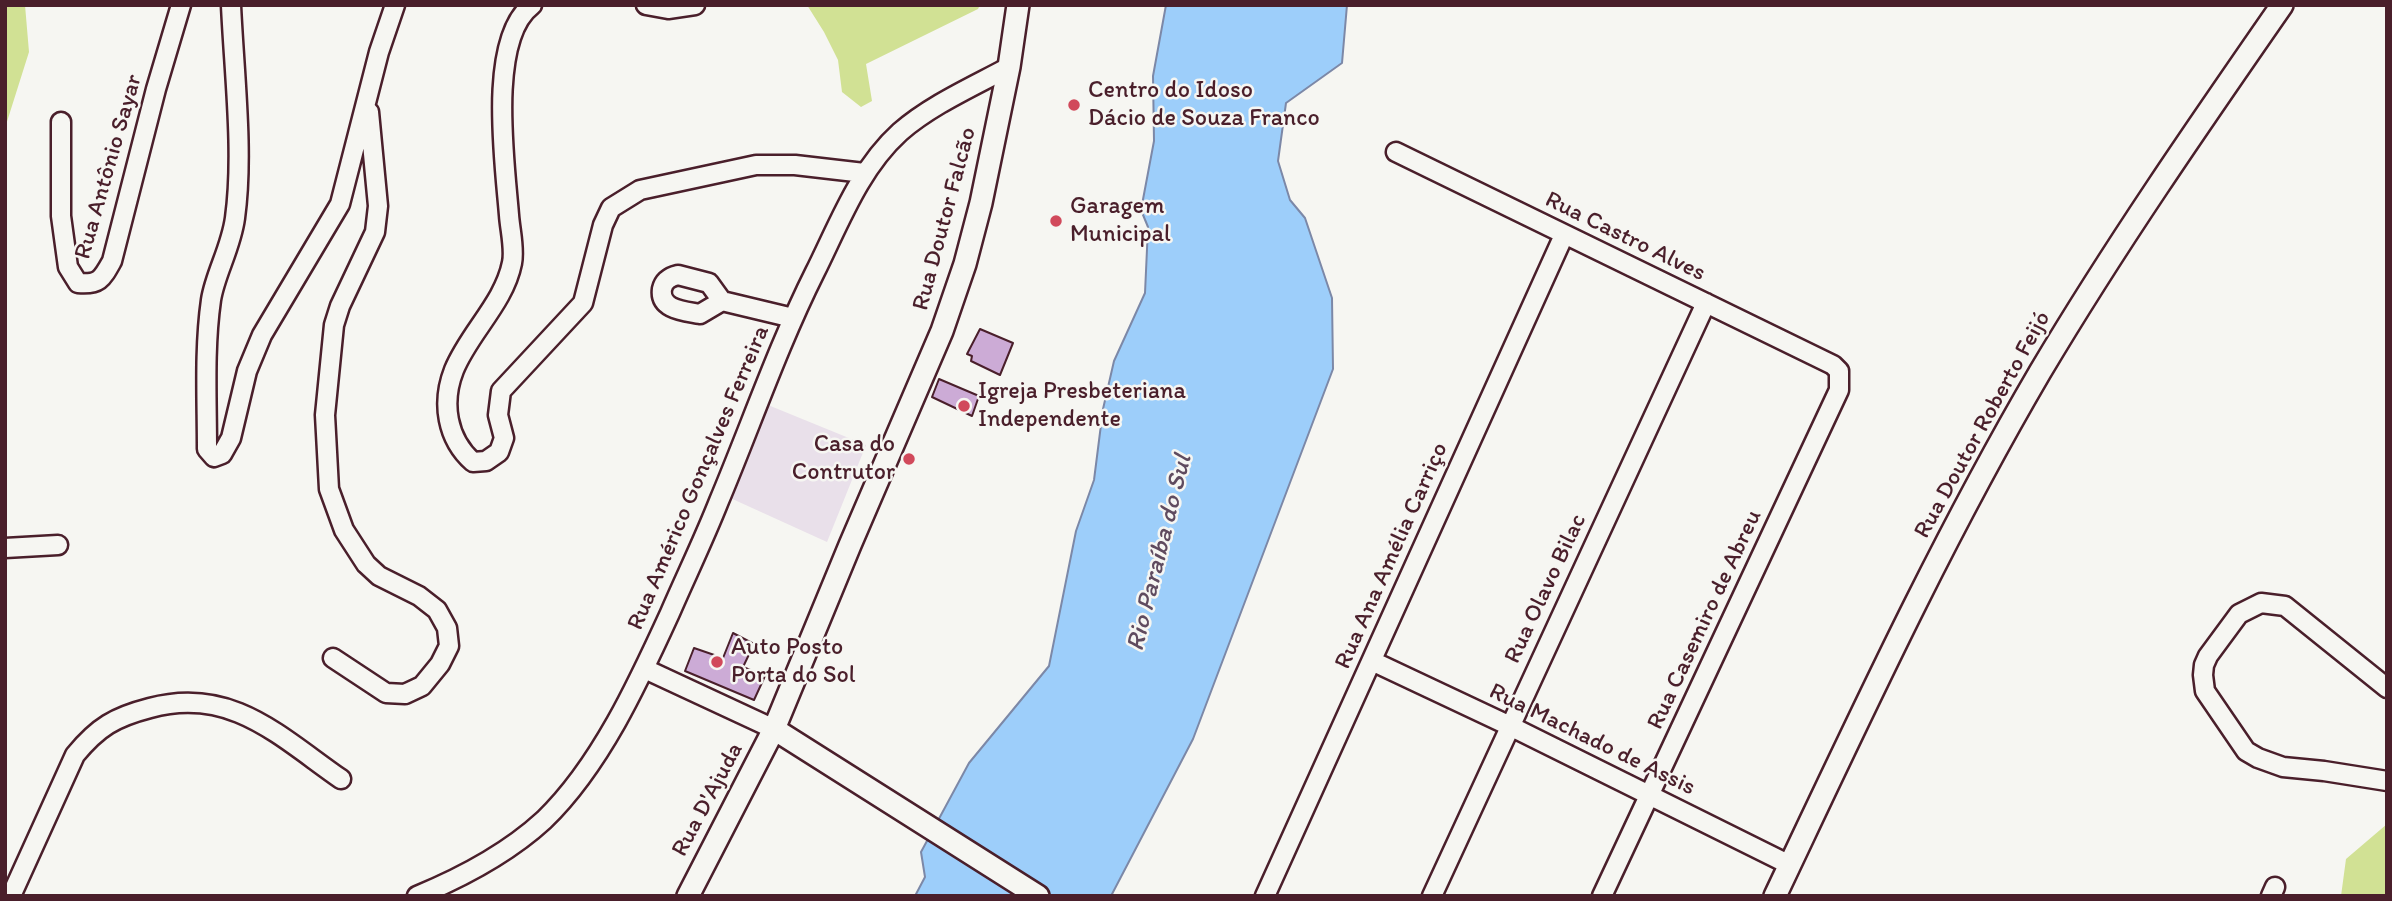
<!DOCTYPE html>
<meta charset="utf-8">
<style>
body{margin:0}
#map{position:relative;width:2392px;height:901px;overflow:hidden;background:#f6f6f2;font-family:Itim,sans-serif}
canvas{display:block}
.frame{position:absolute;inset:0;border:7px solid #4a1f2b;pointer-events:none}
</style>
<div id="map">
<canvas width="2392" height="901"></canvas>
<div class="frame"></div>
</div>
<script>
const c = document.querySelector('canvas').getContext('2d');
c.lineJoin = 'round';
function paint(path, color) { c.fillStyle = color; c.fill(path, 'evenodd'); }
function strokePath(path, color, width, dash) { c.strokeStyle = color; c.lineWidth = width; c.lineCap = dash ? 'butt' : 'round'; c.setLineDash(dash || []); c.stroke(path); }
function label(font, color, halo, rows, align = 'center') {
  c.font = font + ' Itim,sans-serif'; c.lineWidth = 5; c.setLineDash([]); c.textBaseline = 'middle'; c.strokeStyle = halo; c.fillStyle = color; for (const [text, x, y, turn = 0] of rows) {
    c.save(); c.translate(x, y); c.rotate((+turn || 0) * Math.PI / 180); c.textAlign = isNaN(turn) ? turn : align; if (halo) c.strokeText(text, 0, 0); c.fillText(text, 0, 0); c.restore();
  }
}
paint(new Path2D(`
 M768,405L866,445L827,542L728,497Z`), '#e9e0ea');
paint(new Path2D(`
 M5,5H25L29,52L5,128Z
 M807,5H980L978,9L866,64L872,101L861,107L842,92L838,60L824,32Z
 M2387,824V896H2341L2346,859Z`), '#d1e194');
const water = new Path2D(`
 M1166,5H1347L1342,63L1286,103L1278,161L1290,200L1305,218L1332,298L1333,369L1193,739L1111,896H915L925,877L921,852L969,763L1049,666L1076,531L1094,480L1103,409L1114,361L1145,293L1148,227L1141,210L1154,141L1153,76Z`);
paint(water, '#9dcefa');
strokePath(water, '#7c88a7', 2);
const building = new Path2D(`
 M980,329L1013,343L1000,375L971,361L972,356L967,354Z
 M939,379L979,396L972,416L932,397Z
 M733,633L754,644L743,667L765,676L754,700L685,671L694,648L723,658Z`);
paint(building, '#ccabd6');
strokePath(building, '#4a1f2b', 2);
const minor = new Path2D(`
 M231,5C234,72 244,153 235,218C231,248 215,274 211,300C204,349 207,400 207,449L214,457L222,454L231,438L247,371L262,335L340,204L379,52L395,5
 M532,5C487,39 505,164 509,215C510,230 515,249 512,263C504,303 469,333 454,370C441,403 447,439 473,462L486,461L499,452L504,438L498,415L501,391L583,303L603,225L611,208L640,190L756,165H795L864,173
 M646,5L668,9L695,5
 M61,122V216L68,267L78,283C99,285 102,279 112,261L156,89L181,5
 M1396,152L1833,365L1839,371V390L1602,896
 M678,275L709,283L722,301L700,314C685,311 659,310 662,289C664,280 670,277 678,275Z
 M722,301L793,318
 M5,548L58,545
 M333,658L386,693L405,694L422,686L440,664L449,646L447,628L437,610L419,596L379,576L366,564L344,530L329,489L325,415L334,325L340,306L375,232L378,206L369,112
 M1372,661L1510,726L1790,865
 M645,669L774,729
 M2387,688L2285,606L2261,603L2239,614L2208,656L2204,665L2203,675L2205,691L2246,751L2258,758L2283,767L2324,771L2387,781
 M11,896L75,755C98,727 115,717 150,708C231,686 279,736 341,779
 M417,896C463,877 507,854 544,820C600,766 638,683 670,613C686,576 704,539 719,501C751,425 778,346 815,272C839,224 859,169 900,132C931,105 972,87 1009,67
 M1265,896L1564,235
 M1432,896L1706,303
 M2271,896L2275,887`);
const major = new Path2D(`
 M774,729L1038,896
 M688,896L774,729L850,545L942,331L965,264L981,203L1009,67L1018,5
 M1775,896C1859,719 1941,541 2040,372C2115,246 2198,126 2282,5`);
strokePath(minor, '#4a1f2b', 23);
strokePath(major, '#4a1f2b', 26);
strokePath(minor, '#f6f6f2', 18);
strokePath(major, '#f6f6f2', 21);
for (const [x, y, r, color] of [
 [1074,105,7,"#d1495b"],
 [1056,221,7,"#d1495b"],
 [964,406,7,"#d1495b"],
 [909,459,7,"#d1495b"],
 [717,662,7,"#d1495b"]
]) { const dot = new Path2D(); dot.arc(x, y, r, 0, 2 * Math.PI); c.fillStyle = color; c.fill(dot); strokePath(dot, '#f6f6f2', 2.5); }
label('24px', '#4a1f2b', '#f6f6f2', [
 ["Centro do Idoso",1088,91],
 ["Dácio de Souza Franco",1088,119],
 ["Garagem",1070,207],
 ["Municipal",1070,235],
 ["Igreja Presbeteriana",978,392],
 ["Independente",978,420],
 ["Casa do",895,445,"right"],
 ["Contrutor",895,473,"right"],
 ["Auto Posto",731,648],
 ["Porta do Sol",731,676]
], 'left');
label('24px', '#4a1f2b', '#f6f6f2', [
 ["Rua Antônio Sayar",109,167,-74],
 ["Rua Doutor Falcão",945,219,-75],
 ["Rua Castro Alves",1625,237,26],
 ["Rua Doutor Roberto Feijó",1983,425,-61],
 ["Rua Américo Gonçalves Ferreira",699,478,-67],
 ["Rua Ana Amélia Carriço",1392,556,-66],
 ["Rua Olavo Bilac",1546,589,-65],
 ["Rua Casemiro de Abreu",1705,620,-65],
 ["Rua Machado de Assis",1592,740,26],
 ["Rua D'Ajuda",708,800,-62]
]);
label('italic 26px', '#5f4b5f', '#f6f6f2', [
 ["Rio Paraíba do Sul",1160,553,-76]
]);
</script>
